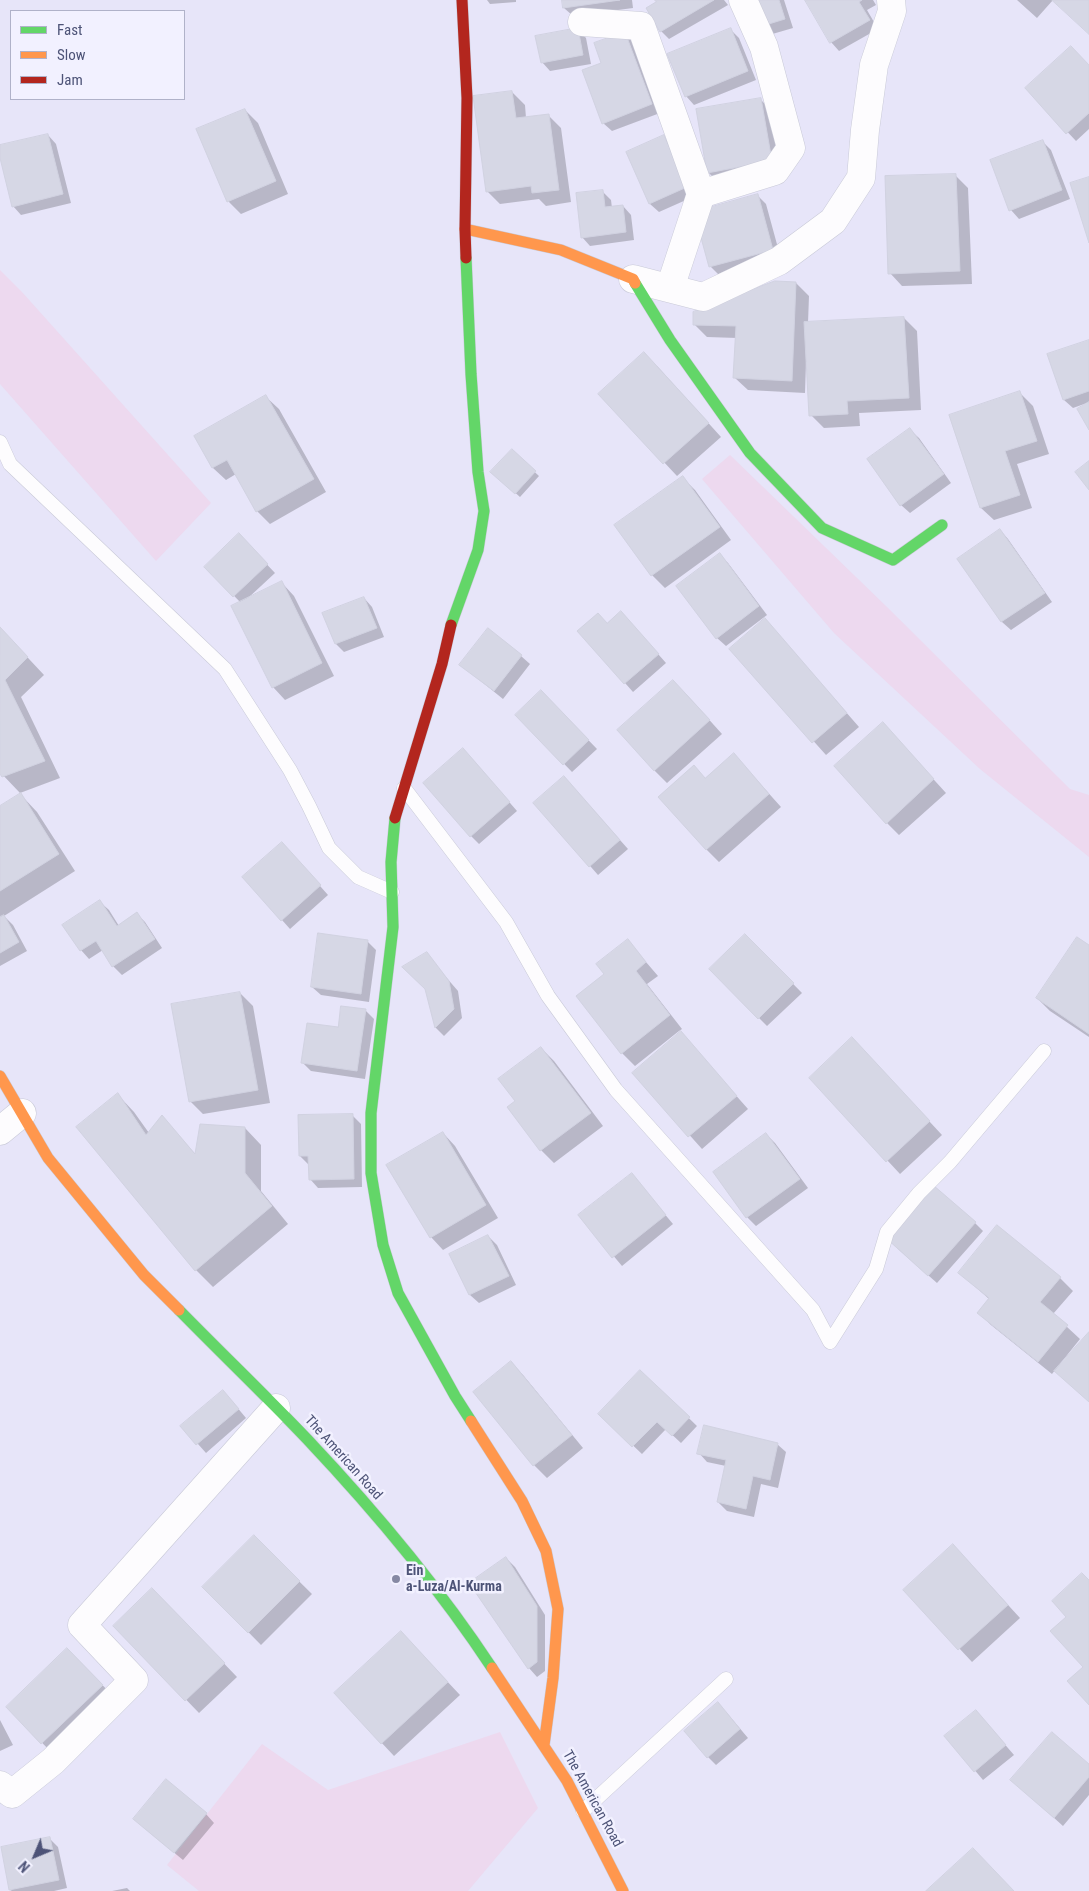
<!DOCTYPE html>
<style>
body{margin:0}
#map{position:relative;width:1089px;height:1891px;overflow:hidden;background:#f0eef8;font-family:"Roboto Condensed",sans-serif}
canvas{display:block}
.legend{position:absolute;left:10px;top:10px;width:175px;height:90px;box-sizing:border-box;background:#f2f1ff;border:1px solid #b0b2c9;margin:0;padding:6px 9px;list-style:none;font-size:15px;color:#4d5377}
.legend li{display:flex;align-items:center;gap:10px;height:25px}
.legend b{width:25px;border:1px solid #b0b2c9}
.north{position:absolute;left:10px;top:1831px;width:50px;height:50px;-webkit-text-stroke:4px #f2f1ff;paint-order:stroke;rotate:225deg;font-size:14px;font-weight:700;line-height:20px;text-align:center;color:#4d5377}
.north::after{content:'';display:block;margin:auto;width:18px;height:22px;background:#4d5377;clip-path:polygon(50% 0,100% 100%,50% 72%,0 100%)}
</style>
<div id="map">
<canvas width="1089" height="1891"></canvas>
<ul class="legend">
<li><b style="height:6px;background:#63d668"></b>Fast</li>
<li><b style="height:6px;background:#ff974d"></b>Slow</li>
<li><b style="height:6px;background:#b3261e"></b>Jam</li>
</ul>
<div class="north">N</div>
</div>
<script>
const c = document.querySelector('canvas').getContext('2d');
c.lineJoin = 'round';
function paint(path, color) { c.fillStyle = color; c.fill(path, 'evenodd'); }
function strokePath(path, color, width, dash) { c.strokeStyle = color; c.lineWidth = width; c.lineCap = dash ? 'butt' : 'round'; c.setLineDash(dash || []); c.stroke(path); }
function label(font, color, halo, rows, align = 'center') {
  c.font = font + ' "Roboto Condensed",sans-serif'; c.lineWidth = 5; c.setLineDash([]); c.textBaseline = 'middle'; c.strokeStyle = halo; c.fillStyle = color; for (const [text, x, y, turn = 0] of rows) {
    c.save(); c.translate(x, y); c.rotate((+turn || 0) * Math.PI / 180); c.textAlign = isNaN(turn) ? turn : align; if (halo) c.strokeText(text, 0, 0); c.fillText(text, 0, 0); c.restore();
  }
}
paint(new Path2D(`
 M0,0H1089V1891H0ZM11,11H184V99H11Z`), '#e7e5f9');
paint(new Path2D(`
 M0,270L22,292L211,503L156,561L0,384Z
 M730,455L887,607L1070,789L1089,795V857L980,769L834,633L702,479Z
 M500,1732L538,1808L468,1891H199L167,1865L262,1744L328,1790Z`), '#edd9ef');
paint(new Path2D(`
 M487,0H516V2L490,4Z
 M563,0H632L633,8L573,16L564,8Z
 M656,0H724L728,5L669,39L661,31Z
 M752,0H784L793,28L769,35Z
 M806,0H873L876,5L867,10L878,29L839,51L831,42Z
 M1017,0H1089V33L1053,0L1037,18Z
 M730,29L739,38L756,80L694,105L686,96Z
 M578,30L586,38L591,64L550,71L542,62Z
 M624,33L633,42L660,113L612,131L603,123V63Z
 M1089,66V129L1076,141L1026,88Z
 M512,92L525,105L526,118L548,115L561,128L571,202L546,206L539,199L500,204L487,191Z
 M760,99L773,112L784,173L721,185L708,172Z
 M245,110L258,123L288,194L241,214L229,202L198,130Z
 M48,135L56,144L71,203L21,215L13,206L0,153V146Z
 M663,137L672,145L695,196L659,212L650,204L628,153Z
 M1042,141L1051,150L1070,199L1019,219L1011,210Z
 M955,175L968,188L972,284L902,286L890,273Z
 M602,191L611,200L612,208L623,206L631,215L634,240L590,246L582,237Z
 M758,196L766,204L781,259L719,275L711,267L696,212Z
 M796,283L809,296L808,323L904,318L917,331L921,410L859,413L860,426L824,428L811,415L808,362H806L805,393L748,390L735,378L737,338L707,337L694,324Z
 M1089,341V428L1087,403L1073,408L1064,400L1049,354Z
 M657,366L721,437L677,476L600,394Z
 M1020,393L1033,406L1049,454L1017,464L1032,508L994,520L981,508Z
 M266,397L279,409L326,492L270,524L257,511L236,474L226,480L213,468L195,436Z
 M910,430L919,438L951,483L910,513L901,505Z
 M512,451L539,476L520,497L492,472Z
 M682,477L695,490L731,540L665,588L652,575Z
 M1000,530L1008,539L1052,602L1011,630L1002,622L959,559Z
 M239,535L275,573L247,599L282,583L294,596L334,676L285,700L273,687L241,603L206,567Z
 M720,555L728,563L767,615L726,646L717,638Z
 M364,598L372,607L384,637L344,652L336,644Z
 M629,621L666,663L633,692L579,631Z
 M0,628L44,675L21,697L60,778L20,793L0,772Z
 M777,633L859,727L826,755L731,649Z
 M521,656L530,664L503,699L461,665Z
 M541,691L597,749L572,772L517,715Z
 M686,694L722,734L667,783L654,770Z
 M895,737L946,793L899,835L887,823Z
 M472,759L517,811L479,844L471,836Z
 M746,768L781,807L719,862L706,849Z
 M564,777L628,849L598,875L535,803Z
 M21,795L37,812L75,871L4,916L13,925L27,951L0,966V808Z
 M290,852L328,895L290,929L282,920Z
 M100,902L109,910L119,926L137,914L145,922L162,948L122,975L113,966L103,950L89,959L81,950Z
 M745,935L802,993L767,1026L710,969Z
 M367,941L376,950L369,1002L321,995L312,987Z
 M628,941L658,976L647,984L682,1029L679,1031L748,1109L702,1149L634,1073L681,1033L679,1031L635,1066L622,1053L577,996L606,974Z
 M1089,947V1037L1050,1011L1037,998Z
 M426,954L458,991L462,1018L444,1036L436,1028L426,989Z
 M240,993L253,1006L270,1103L203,1114L190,1101Z
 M366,1011L374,1019L365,1079L311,1071L302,1062Z
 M541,1048L554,1061L603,1126L554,1163L541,1150L508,1108L516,1101Z
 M865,1052L942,1135L900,1174L811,1078Z
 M118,1095L134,1112L149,1133L162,1117L196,1155L245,1128L261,1145V1191L288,1224L213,1287L196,1270L78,1127Z
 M352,1115L361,1124L362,1187L318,1188L310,1179L309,1165L300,1156Z
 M443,1133L455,1146L498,1218L443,1250L431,1237Z
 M766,1134L775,1143L808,1188L756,1226L747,1217L714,1172Z
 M632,1175L673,1224L622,1266L580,1216Z
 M975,1223L983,1231L937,1283L896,1247Z
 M488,1236L497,1245L516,1285L479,1303L470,1295L451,1255Z
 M960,1273L1060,1278L1073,1291L1053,1314L1080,1339L1060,1364L1061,1365L1089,1334V1400L1055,1370L1052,1374L991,1325L979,1313L989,1299Z
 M511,1362L523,1375L583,1448L547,1478L534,1465L474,1392Z
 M640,1371L697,1426L681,1443L666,1429L642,1454L600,1414Z
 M231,1400L246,1418L206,1453L182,1426Z
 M777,1444L786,1452L778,1488L761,1484L754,1517L727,1511L718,1502L726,1466L707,1462L699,1453Z
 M254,1537L312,1594L261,1645L204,1587Z
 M506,1558L515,1567L545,1615V1671L537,1677L529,1668Z
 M966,1559L1020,1618L972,1662L905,1590Z
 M165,1602L237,1677L199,1713L115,1626Z
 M414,1646L460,1695L394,1756L336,1694Z
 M80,1662L115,1698L55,1756L7,1707Z
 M976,1711L1014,1755L983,1780L946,1736Z
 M726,1712L748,1738L716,1765L708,1757Z
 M0,1720L13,1745L0,1751Z
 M1089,1766V1795L1063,1826L1012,1780Z
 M206,1814L214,1823L183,1860L143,1827Z
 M49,1838L58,1847L67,1888L54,1891H12L10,1890Z
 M127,1888L130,1891H112Z`), '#0003');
const building = new Path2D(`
 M562,0H620L563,8Z
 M655,0H714L660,32L646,8L656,2Z
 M750,0H779L785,19L759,27Z
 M805,0H862L859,2L870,20L830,43Z
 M1052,0H1089V34Z
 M578,28L583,55L541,63L535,36Z
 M731,28L748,71L685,97L667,54Z
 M625,32L652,104L602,124L582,70L601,63L594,43Z
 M1071,46L1089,65V113L1066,134L1025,88Z
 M512,91L516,118L549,114L559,190L532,193L531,186L486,192L473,96Z
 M761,98L772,161L707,173L696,109Z
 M245,109L276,181L227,202L196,129Z
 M48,134L63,194L12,207L0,158V145Z
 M664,135L687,187L649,204L626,152Z
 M1043,140L1062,190L1009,211L990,160Z
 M956,174L960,271L888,274L885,176Z
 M1089,177V243L1070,183Z
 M603,190L605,207L623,205L626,232L581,238L576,193Z
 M758,194L773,250L709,267L694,212Z
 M775,281L796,282L792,381L733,378L736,326L693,325V312Z
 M904,317L909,398L847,401L848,414L809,416L804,322Z
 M1089,340V391L1063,400L1047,354Z
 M644,352L709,423L663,464L598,394Z
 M1020,391L1037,441L1005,451L1020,495L980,508L949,415Z
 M266,395L314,479L256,512L227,460L212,468L194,436Z
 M1089,402V430L1077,409Z
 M910,428L944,474L900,506L867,459Z
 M512,449L536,471L515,494L490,472Z
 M1089,461V490L1075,472Z
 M683,476L720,527L651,576L614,525Z
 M1000,529L1045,593L1001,622L957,559Z
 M239,533L268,564L233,597L204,567Z
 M720,553L759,606L716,639L676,586Z
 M282,581L322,663L272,688L231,606Z
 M364,597L377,628L335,644L322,613Z
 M621,611L659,654L624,684L577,631L598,613L607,623Z
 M765,618L847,713L812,743L729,649Z
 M0,627L28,657L5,680L45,761L2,777L0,774Z
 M488,628L522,655L494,691L459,665Z
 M673,680L710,720L654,771L617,730Z
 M541,690L589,740L563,765L515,715Z
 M883,722L934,779L886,824L834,766Z
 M463,748L510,802L470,837L423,783Z
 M734,753L769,794L706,850L658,797L694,765L705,778Z
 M564,776L620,840L589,867L533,803Z
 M21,793L59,854L0,891V806Z
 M282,842L321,885L281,921L242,877Z
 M100,900L117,926L137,912L155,939L112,967L96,941L80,951L62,925Z
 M4,915L19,942L0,953V917Z
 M318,933L368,940L361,994L311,987Z
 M745,934L794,983L758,1019L709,969Z
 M1077,937L1089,945V1034L1036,998Z
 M628,939L646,962L636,971L670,1015L621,1054L576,996L604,974L596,964Z
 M427,952L449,981L454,1009L435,1028L425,989L402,967Z
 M240,992L258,1090L189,1102L171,1004Z
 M341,1006L366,1009L357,1071L301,1063L307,1023L338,1027Z
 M681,1031L737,1096L688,1137L632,1073Z
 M852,1037L930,1121L886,1162L809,1078Z
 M541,1047L591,1113L540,1151L507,1107L515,1101L498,1079Z
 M118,1093L146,1135L162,1115L195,1154L200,1124L245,1127V1173L272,1206L195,1271L76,1127Z
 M353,1114L354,1179L309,1180L308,1156H299L298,1115Z
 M443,1132L486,1205L430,1238L386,1165Z
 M766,1133L800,1179L746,1218L713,1172Z
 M632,1173L666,1215L612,1258L578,1215Z
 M933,1185L976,1222L928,1276L886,1238Z
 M997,1225L1061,1277L1040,1302L1068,1325L1038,1362L977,1313L989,1298L958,1273Z
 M488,1235L509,1276L469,1295L449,1254Z
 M1089,1332V1402L1054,1371Z
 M511,1361L572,1435L533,1466L473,1392Z
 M640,1370L690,1417L672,1436L657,1422L632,1447L598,1414Z
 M223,1390L239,1409L196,1445L180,1426Z
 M704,1425L778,1443L770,1480L753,1476L746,1509L717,1502L726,1460L697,1454Z
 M254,1535L300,1581L248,1633L202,1587Z
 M953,1544L1008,1605L958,1650L903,1590Z
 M506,1557L537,1606V1662L528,1669L469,1583Z
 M1082,1573L1089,1580V1705L1067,1681L1083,1667L1050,1631L1066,1617L1052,1601Z
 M152,1588L225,1663L185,1701L113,1626Z
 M401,1631L448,1682L381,1744L334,1693Z
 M67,1648L103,1685L41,1744L6,1707Z
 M718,1702L740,1729L707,1758L684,1731Z
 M976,1710L1006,1745L974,1772L944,1736Z
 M1052,1732L1089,1764V1777L1054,1818L1010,1780Z
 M166,1779L207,1813L174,1853L133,1819Z
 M50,1837L59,1880L9,1890L1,1847Z
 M973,1848L1014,1891H926Z`);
paint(building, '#d6d7e5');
strokePath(building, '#d1d2e1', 1);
const lane = new Path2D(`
 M0,442L10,464L225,669L290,770L309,806L329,848L358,877L392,892
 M404,788L506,922L548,996L616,1090L813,1310L830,1342L876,1269L887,1232L919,1193L950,1162L1044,1051
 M583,1811L726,1679`);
const street = new Path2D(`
 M582,22L641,26L701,194
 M633,279L703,297L779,261L833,221L861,178L865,130L874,65L892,11L891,0
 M670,288L701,194L775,171L791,148L764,47L743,0
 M0,1131L22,1113
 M0,1785L12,1794L53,1761L134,1680L82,1625L276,1408`);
const fast = new Path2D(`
 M635,283L670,340L750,453L822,528L893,560L942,525
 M451,625L478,550L484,511L478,472L471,374L466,258
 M395,818L391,862L393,927L371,1113V1173L383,1245L398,1293L455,1396L471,1421
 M179,1310C221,1353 265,1395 307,1439C374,1510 438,1586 492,1668`);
const slow = new Path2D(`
 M465,229L561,250L633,279L635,283
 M0,1076L48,1158L144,1275L179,1310
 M471,1421L522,1501L546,1551L558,1609L553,1678L544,1745
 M492,1668L567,1781L623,1891`);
const jam = new Path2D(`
 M462,0L467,98L465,229L466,258
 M395,818L442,664L451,625`);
strokePath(lane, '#c9cad8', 15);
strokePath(street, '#c9cad8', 29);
strokePath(fast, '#cacbd9', 12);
strokePath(slow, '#cacbd9', 12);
strokePath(jam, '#cacbd9', 12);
strokePath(lane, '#fdfcfe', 14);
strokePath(street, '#fdfcfe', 28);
strokePath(fast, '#63d668', 11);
strokePath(slow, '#ff974d', 11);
strokePath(jam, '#b3261e', 11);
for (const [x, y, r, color] of [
 [396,1579,5,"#8689a4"]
]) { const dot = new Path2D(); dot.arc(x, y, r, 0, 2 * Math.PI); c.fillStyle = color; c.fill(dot); strokePath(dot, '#f2f1ff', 2); }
label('14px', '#4d5377', '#f2f1ff', [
 ["The American Road",343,1458,48],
 ["The American Road",592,1799,61]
]);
label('bold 14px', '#4d5377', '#f2f1ff', [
 ["Ein",406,1571],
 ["a-Luza/Al-Kurma",406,1587]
], 'left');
</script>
